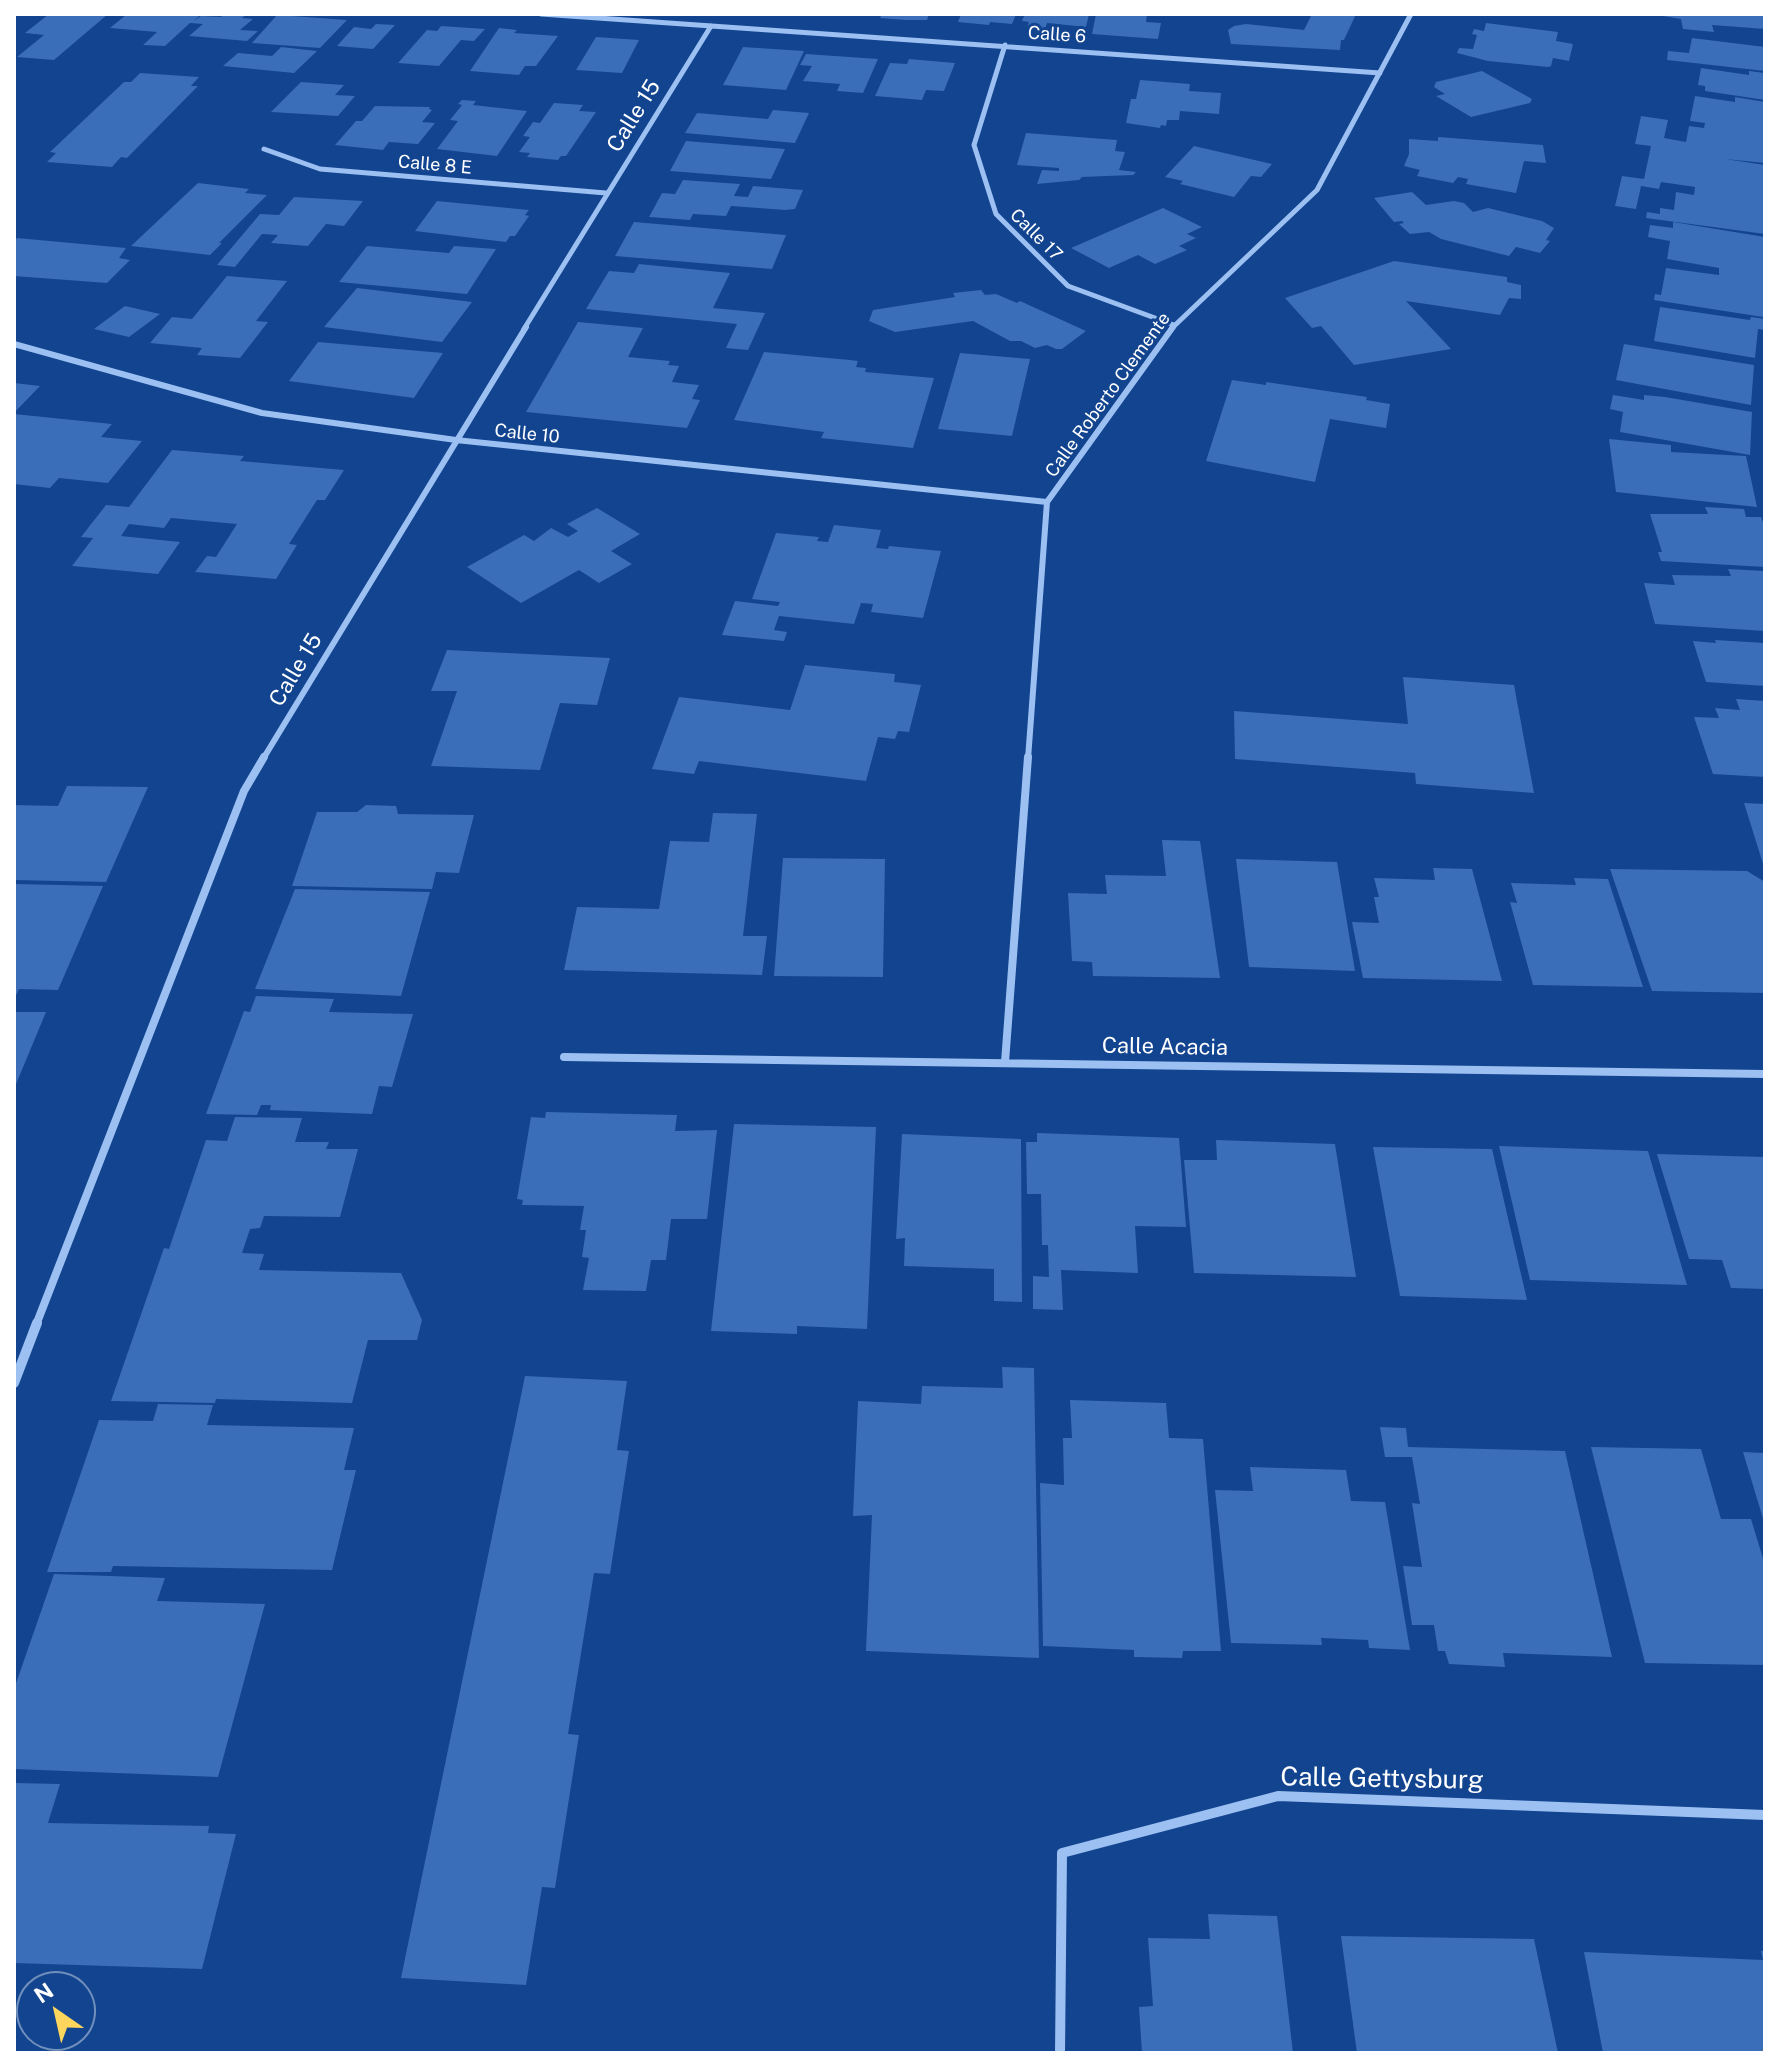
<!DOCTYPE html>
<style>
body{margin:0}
#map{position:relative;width:1779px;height:2067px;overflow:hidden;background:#12448f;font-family:"Public Sans",sans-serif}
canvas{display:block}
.frame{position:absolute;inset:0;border:16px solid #fff;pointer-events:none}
.north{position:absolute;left:16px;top:1971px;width:80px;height:80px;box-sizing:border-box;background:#12448f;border:2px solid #718fbc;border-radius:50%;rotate:326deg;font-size:22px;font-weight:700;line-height:32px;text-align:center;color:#fff}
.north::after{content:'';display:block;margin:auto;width:28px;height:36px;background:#ffd65d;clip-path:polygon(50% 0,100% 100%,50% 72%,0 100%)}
</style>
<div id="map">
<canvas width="1779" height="2067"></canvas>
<div class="frame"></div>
<div class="north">N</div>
</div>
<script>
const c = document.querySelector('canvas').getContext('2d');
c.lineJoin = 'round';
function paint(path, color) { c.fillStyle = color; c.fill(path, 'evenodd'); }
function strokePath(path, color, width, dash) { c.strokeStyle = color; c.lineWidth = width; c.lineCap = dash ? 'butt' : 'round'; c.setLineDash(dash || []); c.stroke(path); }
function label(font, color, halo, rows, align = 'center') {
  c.font = font + ' "Public Sans",sans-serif'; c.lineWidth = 6; c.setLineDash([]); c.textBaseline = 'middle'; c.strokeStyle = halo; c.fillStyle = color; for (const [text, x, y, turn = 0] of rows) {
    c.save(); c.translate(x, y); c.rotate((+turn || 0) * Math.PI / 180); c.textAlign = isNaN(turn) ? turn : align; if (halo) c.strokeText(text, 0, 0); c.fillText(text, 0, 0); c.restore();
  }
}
paint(new Path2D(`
 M49,14H108L54,60L17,57L44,35L25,33Z
 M127,14H201L194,21L201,16L221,17L225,14H247L242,18L253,19L240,30L258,31L247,41L189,36L203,24L190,23L165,46L143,45L157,32L110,28Z
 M882,14H929L927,20H906L880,18Z
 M961,14H1016L1012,24L990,22L989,25L958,22Z
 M1025,14H1089L1086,27L1047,23L1045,29L1027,28L1029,22L1022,21Z
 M1096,14H1147L1146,22L1161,23L1158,39L1092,34Z
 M1312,14H1356L1344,40H1341L1340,50L1231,44L1228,30L1234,26L1246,24L1304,30Z
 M1651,14H1765V29L1712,25L1714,32L1683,29L1681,19Z
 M277,15L347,20L320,48L252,43Z
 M1486,23L1558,32L1556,41L1573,44L1569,61L1553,58L1551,66L1548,67L1488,61L1457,53L1459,48L1473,49L1477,35L1472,34L1474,29L1484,31Z
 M376,24L395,25L373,49L337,46L354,27L371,29Z
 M441,26L485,29L474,41L461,40L439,66L398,63L427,30L437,31Z
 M499,28L517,30L514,33L558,36L536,66H525L519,75L470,71Z
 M596,37L639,40L622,73L576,70Z
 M1692,38L1765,47V71L1667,60L1668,51L1689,53Z
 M281,47L317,51L294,73L223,66L238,53L272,56Z
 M743,47L804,51L786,90L723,85Z
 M806,54L878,59L863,93L837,91L840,84L803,81L812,66L800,65Z
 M909,59L955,63L944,91L926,90L922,100L875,96L890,63L907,64Z
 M1701,68L1749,75V71L1765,73V100L1705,91V86L1698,85Z
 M1482,71L1532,99L1530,103L1471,117L1436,96L1445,94L1434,87L1436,82Z
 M140,73L199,77L191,86H198L127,158L121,157L112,167L47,162L56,153L50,152L124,82H131Z
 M1140,80L1190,84L1189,91L1221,93L1219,114L1180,111L1179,120H1167L1166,126L1161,125L1160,128L1126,123L1131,99H1136Z
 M301,82L344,85L335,95L355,96L338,116L271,112Z
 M1695,96L1735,102V97L1765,102V163L1725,159L1765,165V234L1646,218L1647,212L1660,214V208L1674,210L1676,192L1694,195L1695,187L1661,182L1659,189L1641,186L1636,209L1615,206L1622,176L1644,179L1651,146L1635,144L1641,116L1668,120L1664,138L1686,142L1689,126L1704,128L1705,123L1690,121Z
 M462,100L476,101L473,105L527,111L497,156L437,149L458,121L450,120L462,105L458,104Z
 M554,103L583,105L579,111L596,112L566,156H561L558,160L527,157L530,153L519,152L530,137L523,136L533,122L540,123Z
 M375,106L430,107L429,109L432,110L422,122L435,123L418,144L389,142L383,150L335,145L356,121H362Z
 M773,110L809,113L795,143L685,133L697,113L768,119Z
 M1026,133L1117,140L1115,151L1125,152L1119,170L1136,172L1133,175L1082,177L1079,180L1037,184L1042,170L1059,171V168L1017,165Z
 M1438,137L1543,145L1546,163L1524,161L1516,193L1466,184L1468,179L1458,177L1453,183L1417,176L1420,170L1404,166L1409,154V139L1438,141Z
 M686,141L785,149L771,179L670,171Z
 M1194,146L1272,164L1261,177L1251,176L1234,197L1180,184L1183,181L1165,177Z
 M683,180L740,184L734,196L748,197L753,186L803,190L795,209L785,210L731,206L726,216L693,214L690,220L649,217L662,193L675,194Z
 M198,183L249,189L245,193L267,195L219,243H222L210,255L131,246Z
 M1412,192L1426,205L1454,201L1464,203L1473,212L1488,208L1542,221L1554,228L1546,240L1550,241L1540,253L1516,247L1509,256L1441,239L1429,232L1410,234L1399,224L1404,223L1402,221L1394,222L1374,198Z
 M294,197L363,201L344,226L326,224L308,246L271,243L278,235L262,234L235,267L217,265L260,214L279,215Z
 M437,201L529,210L525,215L529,216L515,236H510L506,242L415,231Z
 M1163,208L1202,227L1187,234L1196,238L1179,246L1187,250L1155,264L1138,255L1109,268L1071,248Z
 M634,222L786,235L772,269L615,256Z
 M1673,222L1765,237L1763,317L1654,300L1655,294L1661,295L1666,268L1719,275V268L1667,259L1670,241L1648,237L1650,225L1673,228Z
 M17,238L126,248L119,258L130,260L107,283L14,276V242Z
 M367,246L449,253L454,246L496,249L467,294L339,282Z
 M1394,261L1507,277V282L1521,285V299L1509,298L1500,315L1406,301L1451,349L1354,365L1321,326L1312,328L1285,298Z
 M639,264L730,273L713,308L765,313L748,350L726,348L737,324L586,309L609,271L634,273Z
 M227,276L287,281L256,321L268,322L240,358L197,355L202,348L150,343L172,317L192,319Z
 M357,288L472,302L442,342L324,327Z
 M981,290L985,295L996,294L1017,303L1020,301L1086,331L1062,349H1056L1047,345L1035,348L1021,341H1010L973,321L895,332L869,321L873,310L955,297L953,293Z
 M125,306L160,314L129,337L94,329Z
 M1660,307L1750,320L1751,317L1765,319V330L1758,329L1755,358L1654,341Z
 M578,322L643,328L628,357L670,361L668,365L679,366L672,382L699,385L692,399L700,400L687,428L526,412Z
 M318,342L443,353L414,398L289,381Z
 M1624,344L1754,365L1751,405L1616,380Z
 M764,352L850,360L858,361L856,367L866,368L865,372L934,378L913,448L821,438L824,432L734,420Z
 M960,353L1030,359L1012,436L938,429Z
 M1232,380L1266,385V382L1367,397L1366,400L1390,404L1386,428L1330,419L1315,482L1206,461Z
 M14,383L40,386L14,413Z
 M1613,395L1644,400V395L1665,397L1752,412L1750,455L1620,432L1623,412L1610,409Z
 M14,414L112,424L101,437L142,441L108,483L59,478L50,488L14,484Z
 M1609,439L1671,445V452L1746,456L1757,507L1616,492Z
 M172,450L244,456L240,461L344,470L325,500H317L289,544L297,545L276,579L195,572L207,556L216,557L237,524L171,518L164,528L129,524L121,536L180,542L158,574L72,566L93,538L81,537L106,505L129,507Z
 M1705,507L1744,509L1746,517H1761L1765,527V567L1661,561L1658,552H1662L1650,514H1708Z
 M597,508L640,534L611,551L632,564L599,583L579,570L521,603L467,567L524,535L534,541L551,528L568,537L578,531L567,524Z
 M834,525L881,530L876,548L888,549L889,546L941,551L923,618L871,612L873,604L861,603L854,624L779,616L774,630L787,632L784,641L722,635L735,601L778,606L780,602L752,599L776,533L819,537L817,541L828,542Z
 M1728,569L1765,571V631L1655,624L1644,583L1675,585L1672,575L1731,576Z
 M1715,640L1765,643V686L1706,682L1693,641L1716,643Z
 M447,650L610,658L597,705L560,703L540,770L431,766L457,691H431Z
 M805,665L895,674L894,682L921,685L909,732L898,731L895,739L878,737L866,781L699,761L694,774L652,769L679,697L790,710Z
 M1403,677L1514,685L1534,793L1416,784L1415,773L1235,759L1234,711L1408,724Z
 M1736,699L1765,701V777L1713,774L1694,717L1719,718L1715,708L1740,710Z
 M67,786L148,787L106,882L14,880V805L58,806Z
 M1744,803L1765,804V867H1764Z
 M366,805L396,806L398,814L474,815L459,873L436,872L432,889L292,886L317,812H357Z
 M713,813L757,814L743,936H767L762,975L564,970L577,907L659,909L670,841L709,842Z
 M1162,840L1200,841L1220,978L1093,976L1092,962L1072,961L1068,893L1107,894L1105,875L1166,876Z
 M783,858L885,859L883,977L774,976Z
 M1236,859L1337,862L1355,971L1249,967Z
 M1433,868L1472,869L1502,981L1363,978L1352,922L1379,923L1374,897H1379L1374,878L1435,880Z
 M1610,869L1747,871L1765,882V993L1652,991Z
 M1574,878L1608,879L1643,987L1533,985L1510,902L1517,903L1511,883L1576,885Z
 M14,884L103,886L58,990L19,989L14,1000Z
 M295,889L430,892L401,996L255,989Z
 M256,996L334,999L329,1012L413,1014L392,1087L379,1086L372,1114L270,1110L271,1105H261L257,1115L206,1114L244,1011L250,1012Z
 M14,1012H46L14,1089Z
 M546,1112L677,1115L675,1131L717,1130L707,1219H671L666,1260H651L646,1291L583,1290L589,1258L582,1257L586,1230H580L584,1206L522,1205L523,1200L517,1199L531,1117L545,1118Z
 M235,1117L302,1118L295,1142H329L326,1149H358L340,1217L264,1216L260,1228L250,1229L242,1253L264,1254L259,1270L401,1273L422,1320L417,1340H368L352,1403L216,1399L215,1403L111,1401L164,1248L169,1249L206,1140L227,1141Z
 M734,1124L876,1127L867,1329L797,1326V1334L711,1331Z
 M1037,1133L1179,1138L1186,1227L1135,1226L1138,1273L1061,1270L1063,1310L1033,1309V1276L1049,1277L1048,1245H1042L1041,1194H1027L1026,1142H1037Z
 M902,1134L1021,1139L1022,1302L994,1301V1269L904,1266L905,1238L896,1239Z
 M1216,1140L1335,1144L1356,1277L1194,1273L1184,1160H1217Z
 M1499,1146L1648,1151L1687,1285L1530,1280Z
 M1373,1147L1492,1149L1527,1300L1400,1296Z
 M1657,1154L1765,1157V1289L1731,1288L1722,1260L1689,1259Z
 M1002,1367L1034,1368L1039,1658L866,1651L872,1515L853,1516L858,1401L921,1404L922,1386L1003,1388Z
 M525,1376L627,1381L617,1450L629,1451L610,1574L594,1573L568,1734L579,1735L555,1888L542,1887L526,1985L401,1978Z
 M1070,1400L1166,1403L1169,1438L1203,1439L1221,1651H1183L1182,1658L1134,1657V1650L1043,1646L1040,1483L1064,1485L1063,1438H1072Z
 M158,1404L213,1405L207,1425L354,1428L344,1470H356L332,1570L113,1566L111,1572H47L99,1420L153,1421Z
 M1380,1427L1406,1428L1408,1447L1565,1451L1612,1657L1503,1653L1505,1667L1449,1664L1445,1651H1438L1434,1625H1412L1403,1566L1422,1567L1412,1503L1420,1504L1412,1457H1385Z
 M1591,1447L1701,1449L1721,1519H1751L1765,1565V1665L1645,1663Z
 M1743,1452L1765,1453V1522H1764Z
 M1250,1467L1346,1470L1351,1501L1385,1502L1410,1650L1369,1648L1368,1640L1321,1638L1322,1645L1231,1643L1215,1490L1253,1491Z
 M54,1574L165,1578L157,1601L265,1604L218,1777L14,1769V1689Z
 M14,1783L60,1784L48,1823L209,1826L208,1833L236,1834L202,1969L14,1963Z
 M1208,1914L1277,1916L1293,2053H1142L1139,2007L1153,2006L1148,1938L1210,1939Z
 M1341,1936L1534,1939L1558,2053H1357Z
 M1761,1951H1765V2053H1603L1584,1952L1763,1960Z`), '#3a6eb8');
strokePath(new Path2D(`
 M541,14L1380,73
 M1005,45L974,145L996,214L1068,286L1174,325
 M264,149L320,169L606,193
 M524,329L711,26
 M1171,329L1317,190L1411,14`), '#9cc0f2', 5);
strokePath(new Path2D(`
 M14,344L262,413L456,440L1047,502
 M263,759L526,327
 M1028,759L1047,502L1173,327`), '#9cc0f2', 6);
strokePath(new Path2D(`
 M564,1057L1765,1074
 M1005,1062L1028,757
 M36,1325L244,791L264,757`), '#9cc0f2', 8);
strokePath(new Path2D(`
 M14,1383L37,1323
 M1060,2053L1062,1853L1278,1796L1765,1815`), '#9cc0f2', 10);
label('18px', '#fff', '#12448f', [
 ["Calle 6",1057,35,4],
 ["Calle 8 E",435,165,5],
 ["Calle 17",1036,235,45],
 ["Calle Roberto Clemente",1108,395,-54],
 ["Calle 10",527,434,6]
]);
label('22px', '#fff', '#12448f', [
 ["Calle 15",634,116,-58],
 ["Calle 15",296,670,-59],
 ["Calle Acacia",1165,1047,1]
]);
label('26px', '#fff', '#12448f', [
 ["Calle Gettysburg",1382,1779,1]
]);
</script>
